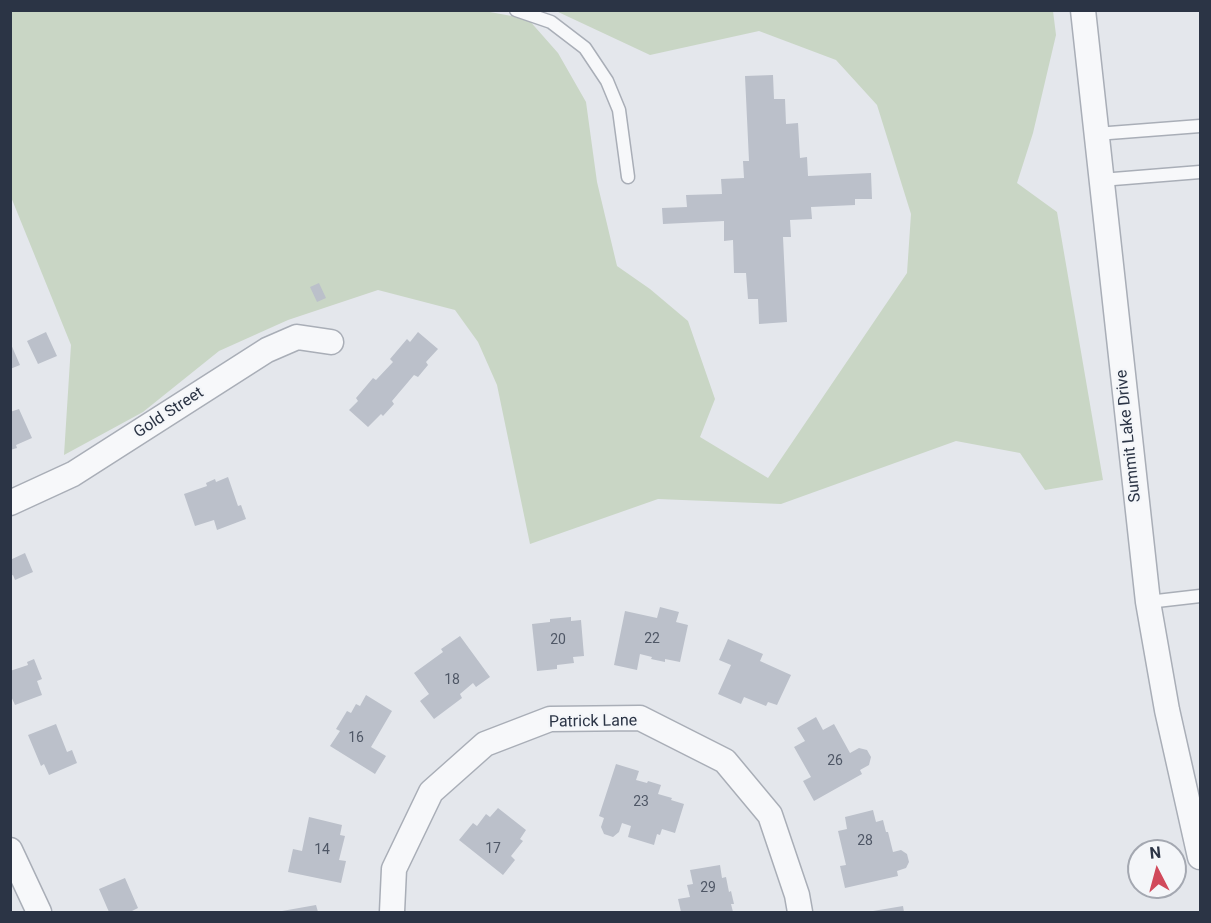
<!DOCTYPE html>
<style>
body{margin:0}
#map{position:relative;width:1211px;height:923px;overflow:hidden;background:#e4e7ec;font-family:Roboto,sans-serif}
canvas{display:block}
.frame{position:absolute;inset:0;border:12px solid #2b3445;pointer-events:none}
.north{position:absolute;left:1127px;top:839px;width:60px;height:60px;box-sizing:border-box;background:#f4f6f9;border:2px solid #a4a8b1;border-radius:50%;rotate:354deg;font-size:16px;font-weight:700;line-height:24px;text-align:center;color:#2b3445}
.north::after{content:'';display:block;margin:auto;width:21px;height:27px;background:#d1495b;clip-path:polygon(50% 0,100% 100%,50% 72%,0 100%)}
</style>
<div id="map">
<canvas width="1211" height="923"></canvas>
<div class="frame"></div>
<div class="north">N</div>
</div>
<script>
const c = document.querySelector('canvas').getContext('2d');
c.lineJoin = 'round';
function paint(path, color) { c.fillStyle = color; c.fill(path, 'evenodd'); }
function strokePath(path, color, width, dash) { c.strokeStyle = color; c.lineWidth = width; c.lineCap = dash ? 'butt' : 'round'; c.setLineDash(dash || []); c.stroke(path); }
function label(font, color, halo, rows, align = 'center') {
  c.font = font + ' Roboto,sans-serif'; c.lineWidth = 4.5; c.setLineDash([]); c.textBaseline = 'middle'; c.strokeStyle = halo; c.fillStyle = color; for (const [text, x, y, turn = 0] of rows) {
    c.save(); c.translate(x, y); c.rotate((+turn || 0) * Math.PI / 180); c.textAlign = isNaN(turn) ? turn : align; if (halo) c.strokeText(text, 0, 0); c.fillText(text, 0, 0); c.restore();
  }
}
paint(new Path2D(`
 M479,10L528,19L558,53L586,102L597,182L617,266L650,289L688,321L715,399L700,437L768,478L907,273L911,214L877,105L836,60L759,31L650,55L556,11H1053L1056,35L1033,133L1017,183L1057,212L1103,480L1045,490L1020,453L956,441L781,504L658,499L530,544L497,385L478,342L455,310L378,290L288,320L219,351L143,412L64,455L71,345L11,197L10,11Z`), '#c9d6c5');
paint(new Path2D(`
 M773,75L774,99H785L786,124L798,123L800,158L807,157L808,176L871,173L872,199H855V205L811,207L812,219L790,220L791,237H783L787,322L759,324L758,299H748L746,273H734L733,240L724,241V221L663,224L662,208L687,207L686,195L722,194L721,179L744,178L743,161H749L745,76Z
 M319,283L326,298L317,302L310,287Z
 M46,332L57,356L38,364L27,341Z
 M418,332L438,349L426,362L428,365L418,377L414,375L392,401L394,404L383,416L381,414L368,427L349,410L358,401L356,398L373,378L376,380L393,362L390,359L407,339L410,342Z
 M10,342L20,365L10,369Z
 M19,409L32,438L16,445L17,448L10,450V412Z
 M228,477L238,506L241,505L246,519L217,530L214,520L195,526L184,494L207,486L206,483L215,479L216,482Z
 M25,553L33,572L15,580L13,575L10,576V560Z
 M660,607L679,612L676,622L688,625L680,662L665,659V662L651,659L652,657L640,654L637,670L614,665L625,611L657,618Z
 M571,617V621L581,620L584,656L573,657L574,663L557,665V669L537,671L532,624L550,622V619Z
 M460,636L490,677L476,687L473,683L460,694L462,698L434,719L420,701L429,694L414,673L443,652L441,649Z
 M728,639L763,654L760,661L791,675L777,705L768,702L766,706L744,697L741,704L718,694L731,665L719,660Z
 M34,659L42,679L37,681L42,695L15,705L10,694V671L28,665L27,662Z
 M366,695L392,711L371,747L386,756L375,774L330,746L340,731L336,729L347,711L351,713L356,704L360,706Z
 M816,717L823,730L834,724L850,753L859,748L867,750L871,757L869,765L860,770L862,774L814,801L803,781L811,777L794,747L805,741L797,728Z
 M56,724L67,752L72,750L77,763L49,775L44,764L41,766L28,735Z
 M616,764L639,771L636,780L647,783L648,781L661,785L658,794L672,798L671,800L684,804L675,833L662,829L660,835L657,834L654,845L628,837L631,826L622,823L619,832L613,837L604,834L601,827L604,818L599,816Z
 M498,808L526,830L520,839L523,841L511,856L515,860L503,875L459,840L473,823L477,826L486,814L490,817Z
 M873,810L876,822L883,820L886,832H888L893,852L901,850L907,854L909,862L906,868L897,871L898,876L845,888L840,866L846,865L838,831L847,829L845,817Z
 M309,817L342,825L340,835L345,836L339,860L346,861L341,883L288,872L293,849L302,851Z
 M720,865L722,878L726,877L729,892L731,891L734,904H731L733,912H681L678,899L690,897L687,885L693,884L690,870Z
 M125,878L138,908L132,911V912H109L99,889Z
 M316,905L318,912H282V911Z
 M903,906L904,912H874L873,911Z`), '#bbc0ca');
const service = new Path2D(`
 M516,10L551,22L585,48L607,81L619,110L628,177
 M1096,134L1200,126
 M1101,180L1200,172
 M1148,602L1200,596`);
const minor = new Path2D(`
 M1083,10L1148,602L1167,710L1200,857
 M10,503L73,474L267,350L297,337L331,342
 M10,850L39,912
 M392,912L394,869L431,792L485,744L550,719L640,718L725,761L770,815L797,895L800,912`);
strokePath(service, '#a9aeb7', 15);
strokePath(minor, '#a9aeb7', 27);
strokePath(service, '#f7f8fa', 12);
strokePath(minor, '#f7f8fa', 24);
label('14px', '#4f5766', null, [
 ["22",652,639],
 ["20",558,640],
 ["18",452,680],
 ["16",356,738],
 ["26",835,761],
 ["23",641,802],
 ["28",865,841],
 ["17",493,849],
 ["14",322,850],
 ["29",708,888]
]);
label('16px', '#2b3445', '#f4f6f9', [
 ["Gold Street",169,413,-33],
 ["Summit Lake Drive",1129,436,-96],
 ["Patrick Lane",593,722,-1]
]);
</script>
